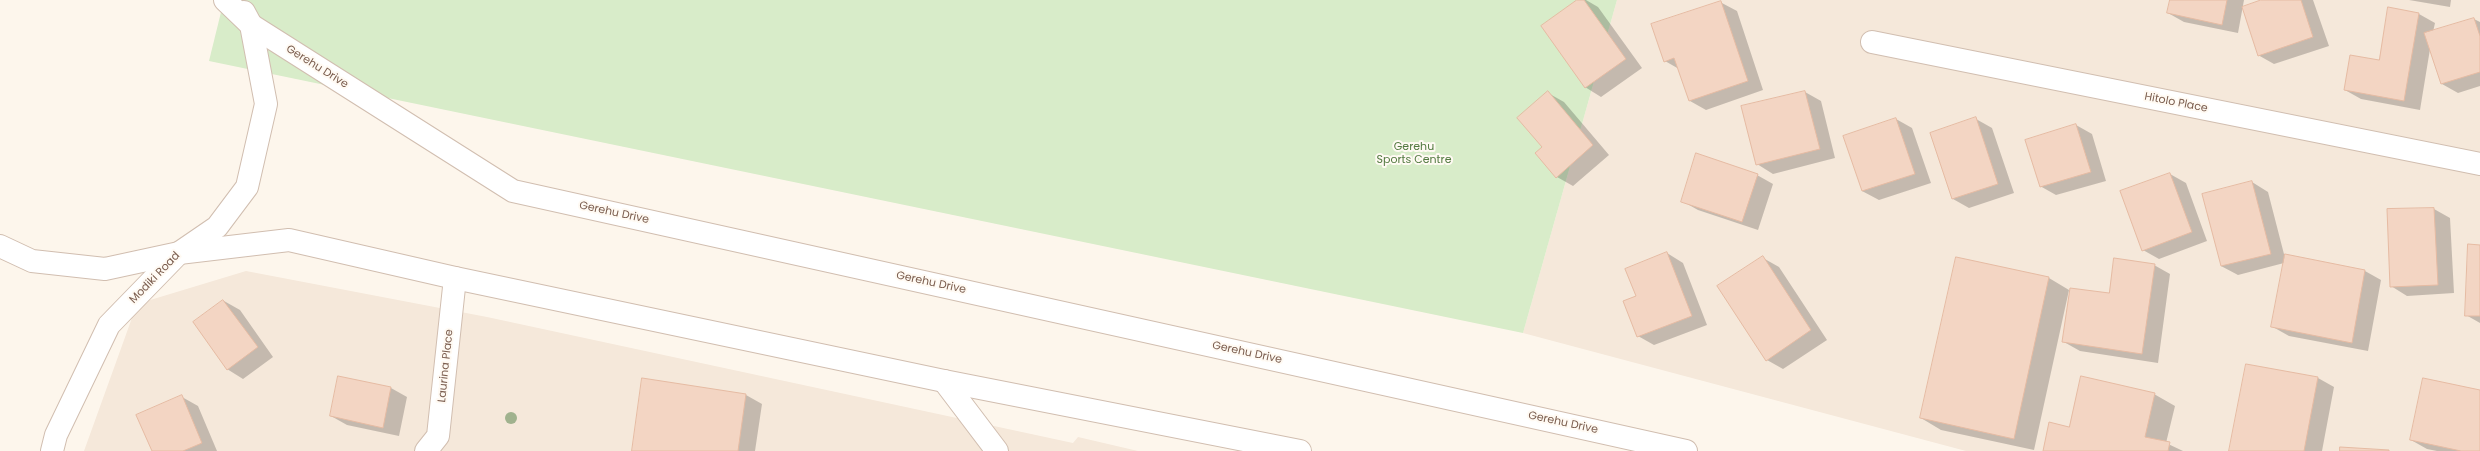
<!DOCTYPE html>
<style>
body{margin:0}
canvas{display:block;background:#fdf6ec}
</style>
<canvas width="2480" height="451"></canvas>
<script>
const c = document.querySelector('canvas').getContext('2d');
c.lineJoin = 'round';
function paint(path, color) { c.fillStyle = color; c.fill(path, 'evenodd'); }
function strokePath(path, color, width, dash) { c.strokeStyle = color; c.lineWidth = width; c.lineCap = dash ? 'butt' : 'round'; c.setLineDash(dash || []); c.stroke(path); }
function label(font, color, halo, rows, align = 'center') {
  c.font = font + ' Poppins,sans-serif'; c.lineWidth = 4; c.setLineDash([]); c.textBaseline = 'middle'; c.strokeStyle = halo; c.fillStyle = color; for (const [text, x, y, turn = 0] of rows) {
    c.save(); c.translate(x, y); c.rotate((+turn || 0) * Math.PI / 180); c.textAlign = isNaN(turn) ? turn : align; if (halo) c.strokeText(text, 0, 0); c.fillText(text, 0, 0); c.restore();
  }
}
paint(new Path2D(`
 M1617,0H2480V451H1966L1523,333Z
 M246,271L487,317L1073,443L1078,437L1138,451H84L137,304Z`), '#f5e8da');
paint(new Path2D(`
 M224,0H1617L1523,333L209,61Z`), '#d8ecc9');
paint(new Path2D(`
 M1579,0H1586L1598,7L1642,68L1601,97L1585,87Z
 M2171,0H2244L2238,33L2184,22L2168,13Z
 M2262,0H2313L2329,46L2274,64L2258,55Z
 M2409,0H2451L2450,7Z
 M1720,2L1737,11L1763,90L1706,110L1690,101L1679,69L1665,61Z
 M2419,14L2435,23L2433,32L2474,19L2480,22V86L2458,93L2442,84L2430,49L2420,110L2361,99L2345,90L2380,62Z
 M1805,92L1821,101L1835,158L1773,174L1757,164Z
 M1548,93L1564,102L1609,155L1573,186L1557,177L1544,147Z
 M1896,119L1912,128L1931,183L1879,200L1862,191Z
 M1976,119L1992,128L2014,193L1969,208L1953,199Z
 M2076,125L2092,134L2106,181L2056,195L2040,186Z
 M2170,174L2186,183L2207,241L2159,259L2143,250Z
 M1757,175L1773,184L1758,230L1698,210L1682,201Z
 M2252,182L2268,192L2285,258L2286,255L2365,271L2381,280L2368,351L2289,336L2273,327L2284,263L2238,275L2221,266Z
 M2434,209L2450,218L2454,293L2407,296L2391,286Z
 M2480,246V323L2466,315Z
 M1667,253L1683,263L1707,325L1654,345L1638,336L1637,297Z
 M1763,258L1779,267L1827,340L1783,369L1767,360Z
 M2154,265L2170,274L2158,363L2080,351L2064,342L2110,294Z
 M2049,278L2069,290L2034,450L1941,430L1921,418Z
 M224,301L240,310L273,357L243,379L227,369Z
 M2318,378L2334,387L2322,451H2230Z
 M391,388L407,397L399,436L347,425L331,416Z
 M2480,391V451H2437L2427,449L2411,440Z
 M2154,394L2175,406L2166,443L2183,451H2044Z
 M746,395L762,404L755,451H633Z
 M182,397L198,406L217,451H153Z`), '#0003');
const building = new Path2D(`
 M1577,0H1584L1626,59L1585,88L1541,26Z
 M2170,0H2227L2222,25L2167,13Z
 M2261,0H2301L2313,37L2258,56L2242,7Z
 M1721,1L1748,81L1689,101L1674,58L1664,62L1651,24Z
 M2388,7L2419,13L2404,101L2344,90L2350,55L2379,60Z
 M2474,18L2480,36V72L2441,84L2424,33Z
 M1548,91L1593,145L1556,178L1535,153L1542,147L1517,118Z
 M1805,91L1820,149L1756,165L1741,106Z
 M1976,117L1998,184L1952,199L1930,133Z
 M1896,118L1915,174L1862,191L1843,136Z
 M2076,124L2091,172L2040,187L2025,140Z
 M1696,153L1758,174L1742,222L1681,202Z
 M2170,173L2192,232L2142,251L2120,191Z
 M2252,181L2271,254L2221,266L2202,194Z
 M2434,208L2438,285L2390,287L2387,209Z
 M2468,244L2480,245V316H2465Z
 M1667,252L1692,316L1637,337L1623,301L1636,296L1625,269Z
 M2285,254L2365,270L2352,343L2271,327Z
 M1763,256L1811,330L1766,361L1717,286Z
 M1956,257L2049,277L2014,439L1920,418Z
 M2114,258L2155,264L2142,354L2062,342L2070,288L2109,293Z
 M223,300L258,347L227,370L193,322Z
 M2246,364L2318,377L2304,451H2229Z
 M338,376L391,387L383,428L330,416Z
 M2081,376L2155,393L2145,437L2170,442L2168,451H2043L2049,422L2069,427Z
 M642,378L746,394L738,451H632Z
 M2423,378L2480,390V451H2461L2410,440Z
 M182,395L202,443L183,451H152L136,415Z
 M2340,447L2389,450V451H2340Z`);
paint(building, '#f3d5c3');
strokePath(building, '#e6bba3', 1);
const minor = new Path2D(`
 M1872,42L2480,164
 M944,381L997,451
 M52,451L56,435L109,325L179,253L217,227L247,187L266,104L251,25L244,12
 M426,451L438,436L455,278`);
const tertiary = new Path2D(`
 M225,0L251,25L513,191L1686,451
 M0,246L32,261L105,269L179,253L289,240L455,278L944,381L1300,451`);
strokePath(minor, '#d1beb0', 24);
strokePath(tertiary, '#d1beb0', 24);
strokePath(minor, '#fff', 22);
strokePath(tertiary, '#fff', 22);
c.fillStyle = '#a0b28e';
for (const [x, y] of [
 [511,418]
]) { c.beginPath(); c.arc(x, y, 6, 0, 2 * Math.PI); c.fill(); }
label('11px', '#7a5c4d', '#fffaf3', [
 ["Gerehu Drive",317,67,32],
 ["Hitolo Place",2176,103,11],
 ["Gerehu Drive",614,213,12],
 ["Modiki Road",155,278,-46],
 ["Gerehu Drive",931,283,12],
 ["Gerehu Drive",1247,353,12],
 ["Laurina Place",446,366,-84],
 ["Gerehu Drive",1563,423,12]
]);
label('11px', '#537a41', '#fffaf3', [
 ["Gerehu",1414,147],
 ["Sports Centre",1414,160]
]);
</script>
